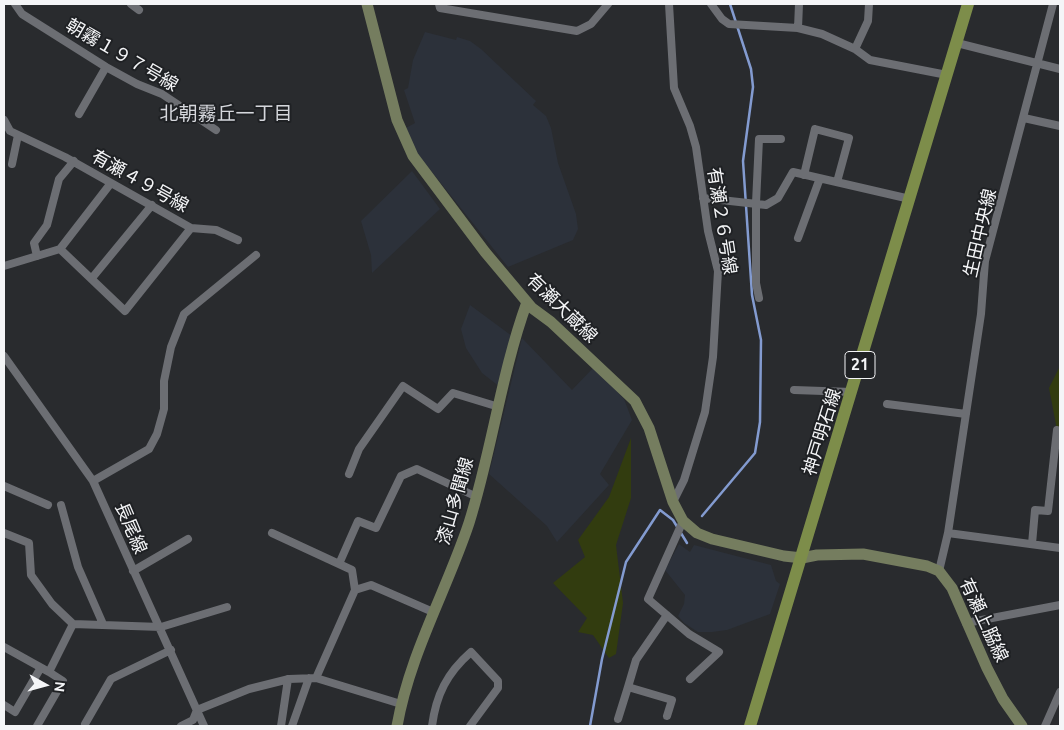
<!DOCTYPE html>
<meta charset="utf-8">
<style>
body{margin:0}
#map{position:relative;width:1064px;height:730px;overflow:hidden;background:#292b2e;font-family:Ubuntu,sans-serif}
canvas{display:block}
.frame{position:absolute;inset:0;border:5px solid #f4f5f7;pointer-events:none}
.north{position:absolute;left:20px;top:660px;width:50px;height:50px;-webkit-text-stroke:4px #1f2124;paint-order:stroke;rotate:97deg;font-size:14px;font-weight:700;line-height:20px;text-align:center;color:#f4f5f7}
.north::after{content:'';display:block;margin:auto;width:18px;height:22px;background:#f4f5f7;clip-path:polygon(50% 0,100% 100%,50% 72%,0 100%)}
</style>
<div id="map">
<canvas width="1064" height="730"></canvas>
<div class="frame"></div>
<div class="north">N</div>
</div>
<script>
const c = document.querySelector('canvas').getContext('2d');
c.lineJoin = 'round';
function paint(path, color) { c.fillStyle = color; c.fill(path, 'evenodd'); }
function strokePath(path, color, width, dash) { c.strokeStyle = color; c.lineWidth = width; c.lineCap = dash ? 'butt' : 'round'; c.setLineDash(dash || []); c.stroke(path); }
function label(font, color, halo, rows, align = 'center') {
  c.font = font + ' Ubuntu,"Noto Sans JP",sans-serif'; c.lineWidth = 4; c.setLineDash([]); c.textBaseline = 'middle'; c.strokeStyle = halo; c.fillStyle = color; for (const [text, x, y, turn = 0] of rows) {
    c.save(); c.translate(x, y); c.rotate((+turn || 0) * Math.PI / 180); c.textAlign = isNaN(turn) ? turn : align; if (halo) c.strokeText(text, 0, 0); c.fillText(text, 0, 0); c.restore();
  }
}
paint(new Path2D(`
 M425,32L456,40L457,37L470,41L481,49L536,101L533,105L546,116L551,128L558,163L576,214L578,229L573,240L508,267L416,152L406,128L415,123L404,90L408,88L413,60Z
 M412,171L440,209L372,273L371,255L361,221Z
 M470,305L512,336L500,387L482,373L466,348L461,329Z
 M522,338L572,390L594,367L624,399L632,420L600,474L609,485L557,542L547,526L489,474Z
 M679,544L690,552L694,545L771,565L776,581L780,584L770,614L727,630L712,632H698L684,623L678,616L684,604L685,595L665,570Z`), '#2c313a');
paint(new Path2D(`
 M1060,366V431L1057,430L1049,388Z
 M631,438V498L616,545L623,603L616,654L609,658L593,635L578,632L587,618L553,583L585,557L578,540L609,497Z`), '#323c0f');
strokePath(new Path2D(`
 M702,516L755,453L760,422L761,340L752,295L743,161L753,87L751,69L730,4
 M590,726L602,659L626,562L660,510L673,520L687,543`), '#839bd0', 2.5);
strokePath(new Path2D(`
 M15,4L22,14L106,67L137,84L162,94L216,130
 M131,4L139,10
 M439,4L440,8L577,31L591,24L608,4
 M669,4L674,88L690,126L696,147L708,231L718,271L713,357L705,412L684,480L673,502
 M711,4L722,19L729,24L798,28L822,34L855,49L870,60L947,75
 M798,28L799,4
 M957,43L1060,69
 M855,49L868,21L869,4
 M79,114L106,67
 M1024,118L1060,126
 M4,120L10,131L65,157L191,228
 M12,164L18,135
 M804,175L815,129L849,138L837,182
 M703,198L766,205L778,198L793,172L910,199
 M191,228L216,230L238,240
 M798,238L820,178
 M60,249L125,311L191,228
 M60,249L111,183
 M37,256L34,243L47,225L59,179L74,161
 M4,266L60,249
 M92,278L152,205
 M759,298L756,283V203L759,139H781
 M4,356L93,481L204,726
 M794,390L852,392
 M887,404L966,414
 M349,474L359,449L403,386L438,409L453,393L499,407
 M93,481L149,449L157,434L164,409V381L171,347L184,314L256,255
 M4,486L48,505
 M61,505L78,567L103,624
 M683,521L648,599L689,634L719,652L690,679
 M4,533L29,543L31,575L52,604L73,624L161,627L227,607
 M272,533L352,570L355,590
 M948,533L1060,548
 M1032,544L1035,510L1048,511L1057,430
 M339,564L358,521L376,528L401,476L417,469L477,497
 M133,571L188,539
 M939,571L948,533L981,314L985,261L1053,4
 M966,623L1060,605
 M4,647L49,672L73,624
 M316,678L355,590L371,585L433,612
 M4,705L15,712L40,669
 M667,716L672,700L628,687L636,660L667,615
 M618,719L628,687
 M85,724L111,679L171,650
 M37,726L63,681L49,672
 M181,726L193,720L197,710L249,689L289,679L316,678L401,704
 M281,726L288,679
 M292,726L309,678
 M432,726C436,695 447,673 471,652L498,681V688L470,726
 M1045,726L1060,692`), '#6c6e73', 8);
strokePath(new Path2D(`
 M367,4L397,120L413,156L485,252L532,308L551,322L635,401L649,428L673,502L683,521L697,533L712,539L784,556L802,558L817,555L863,554L927,566L939,571L952,588L987,668L1003,699L1022,726
 M397,726C410,653 446,592 469,523C492,450 501,374 527,302`), '#757d5f', 11);
strokePath(new Path2D(`
 M750,726L968,4`), '#7d8d4a', 12);
for (const [x, y, w] of [
 [860,365,30]
]) { const box = new Path2D(); box.roundRect(x - w / 2, y - 13.5, w, 27, 4); c.fillStyle = '#1f2124'; c.fill(box); strokePath(box, '#f4f5f7', 1); }
label('bold 16px', '#f4f5f7', null, [
 ["21",860,365]
]);
label('18px', '#f4f5f7', '#1f2124', [
 ["朝霧１９７号線",122,55,30],
 ["有瀬４９号線",140,181,29],
 ["有瀬２６号線",722,221,81],
 ["生田中央線",980,233,-77],
 ["有瀬大蔵線",562,308,44],
 ["神戸明石線",822,432,-73],
 ["漆山多聞線",455,501,-74],
 ["長尾線",131,528,67],
 ["有瀬上脇線",984,620,65]
]);
label('19px', '#d5d7dc', '#1f2124', [
 ["北朝霧丘一丁目",226,114]
]);
</script>
